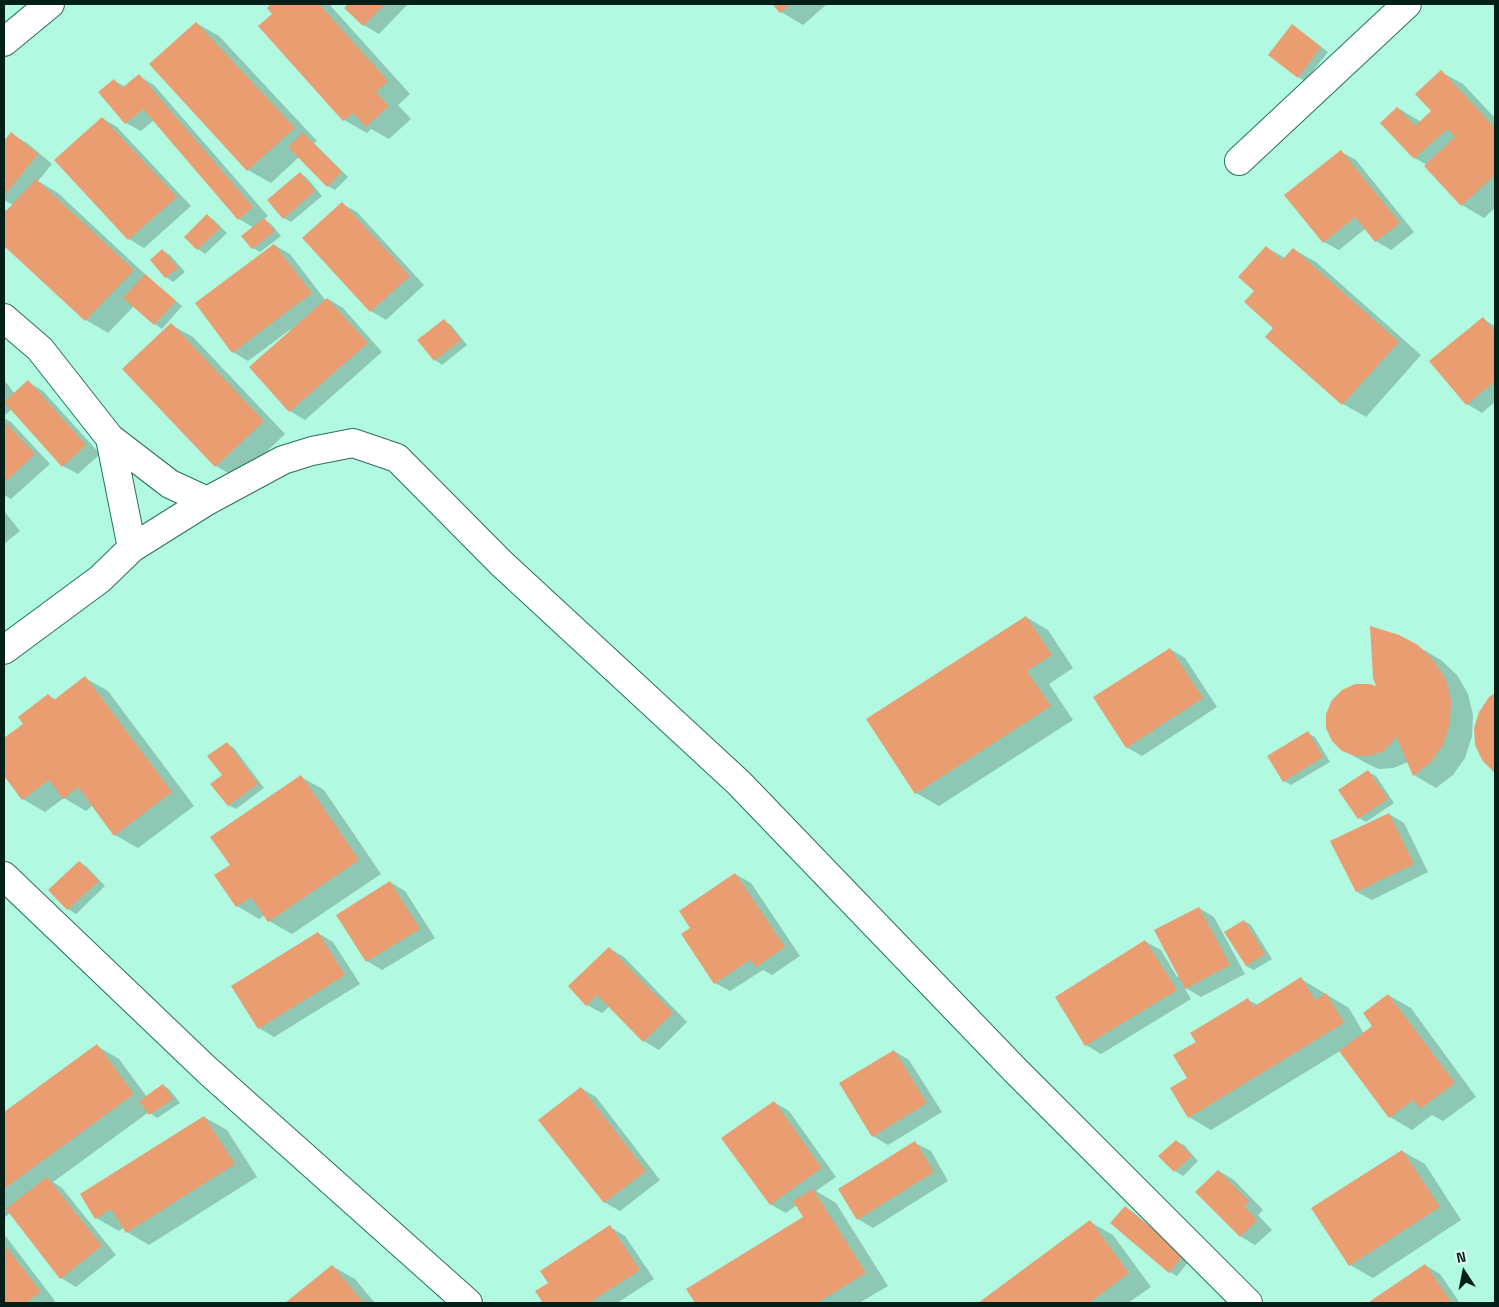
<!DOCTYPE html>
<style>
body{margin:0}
#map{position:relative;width:1499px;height:1307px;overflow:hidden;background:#b2f9e1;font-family:"Space Grotesk",sans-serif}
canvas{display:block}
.frame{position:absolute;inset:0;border:5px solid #032018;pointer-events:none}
.north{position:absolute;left:1439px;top:1247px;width:50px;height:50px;-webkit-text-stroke:4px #e1fcf2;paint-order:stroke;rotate:349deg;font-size:14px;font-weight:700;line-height:20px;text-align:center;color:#032018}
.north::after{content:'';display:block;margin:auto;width:18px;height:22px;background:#032018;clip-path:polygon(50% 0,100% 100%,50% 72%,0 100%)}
</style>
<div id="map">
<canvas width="1499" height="1307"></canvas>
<div class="frame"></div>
<div class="north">N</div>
</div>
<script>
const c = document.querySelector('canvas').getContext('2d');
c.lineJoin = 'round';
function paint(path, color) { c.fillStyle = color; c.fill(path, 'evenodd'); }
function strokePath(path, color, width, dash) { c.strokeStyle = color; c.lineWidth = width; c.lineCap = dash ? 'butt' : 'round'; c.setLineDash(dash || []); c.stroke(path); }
paint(new Path2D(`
 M273,4H329L410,94L398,105L411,119L389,139L371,129L367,133L344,120L274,14L269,8Z
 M350,4H408L379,34L364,25L346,8Z
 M773,4H827L803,25L781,12Z
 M196,23L219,36L317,141L314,143L348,177L335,190L328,186L299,157L271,183L248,170Z
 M1299,30L1328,52L1305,81L1298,77Z
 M1441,72L1463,84L1495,118V208L1484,218L1462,205L1426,166L1427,165L1415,158L1382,123L1398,108L1421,122L1433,111Z
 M139,76L154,85L268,216L264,219L271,224L281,236L260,252L253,248L254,228L239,219L154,120L141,131L126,123L114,81L126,87Z
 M102,118L117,127L191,206L144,248L129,239L56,160Z
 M11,134L27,143L52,164L38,181L58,193L148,277L182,306L162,329L155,324L134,306L108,333L86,320L4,244V209L7,211L13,205L4,200V143Z
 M1341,152L1356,160L1414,232L1391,250L1376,241L1366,228L1339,250L1324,242Z
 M300,173L307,178L322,196L291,222L284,218Z
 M342,204L357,212L424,285L386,320L371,311Z
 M207,216L214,220L227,233L205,254L198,249L185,237Z
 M274,245L290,254L326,301L328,299L343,308L382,352L305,420L290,411L292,331L291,329L248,361L233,352Z
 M1266,247L1285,258L1293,249L1316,262L1421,355L1366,417L1343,404L1267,337L1275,327L1256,291Z
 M163,251L170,255L185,272L173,282L166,277Z
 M1483,319L1495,326V402L1482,413L1467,404L1431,361Z
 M444,321L451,325L467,345L442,365L435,360L419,341Z
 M171,325L193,337L285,434L238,479L216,466Z
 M4,380L15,394L28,382L43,391L100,454L78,474L63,466L12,409L4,416Z
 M4,418L11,422L50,464L11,499L4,495Z
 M4,511L20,531L4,544Z
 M1026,617L1048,630L1073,668L1049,684L1073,720L939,806L916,793Z
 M1417,646L1441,660L1457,675L1468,694L1473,715L1472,736L1465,758L1453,775L1436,788L1414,775L1408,762L1393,768L1379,769L1366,763L1343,750L1379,689Z
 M1170,649L1185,658L1217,707L1142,756L1126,747Z
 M85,678L108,691L194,806L138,848L115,835L93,805L86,811L64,798L45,812L23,799L4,774V740L25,724L48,695L56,700Z
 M1495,694V771L1483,759L1490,698Z
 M1308,733L1315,737L1330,762L1291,785L1284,781Z
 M227,744L234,748L264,788L236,809L228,805L223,776Z
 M1368,772L1376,776L1394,803L1366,822L1359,818Z
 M301,777L324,790L381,874L292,934L269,921L265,915L259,919L237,906L231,865Z
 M1389,814L1404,823L1428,872L1372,900L1357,892Z
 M80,862L87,867L105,886L76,914L68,909L50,890Z
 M735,874L751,883L800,956L772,975L763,970L730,991L715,983L692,928Z
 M390,882L405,891L435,938L382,970L367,961Z
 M1199,908L1214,917L1245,974L1201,997L1184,987L1191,999L1101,1054L1086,1045L1146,942L1161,950L1177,977L1179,976Z
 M1244,921L1251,925L1272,959L1254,970L1246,966Z
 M318,933L333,942L360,984L274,1037L259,1028Z
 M609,948L624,957L687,1022L659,1050L644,1041L610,1006L602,1013L587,1005Z
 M1301,979L1349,1008L1364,1034L1374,1026L1388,995L1411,1008L1476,1097L1443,1121L1432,1115L1412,1130L1390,1117L1340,1051L1211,1130L1189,1117V1079L1197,1043L1248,1000L1258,1005Z
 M97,1046L119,1059L147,1097L163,1085L170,1090L180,1103L157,1118L149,1112L53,1182L62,1188L116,1255L76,1287L61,1278L10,1213L4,1218V1114Z
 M894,1051L909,1060L942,1112L888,1145L873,1136L841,1084Z
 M581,1088L596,1097L660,1180L620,1211L604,1202Z
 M774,1102L789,1111L836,1177L816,1191L836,1203L888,1286L859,1303H697L688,1289L805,1217L797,1205L786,1213L770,1204Z
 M204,1117L227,1130L257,1177L149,1245L127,1232L124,1227L119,1231L96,1218Z
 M1176,1141L1184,1145L1198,1161L1183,1176L1175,1171L1160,1156Z
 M915,1143L931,1151L948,1181L873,1228L858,1219Z
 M1402,1151L1425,1164L1461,1220L1373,1278L1350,1265Z
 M1219,1171L1234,1180L1263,1210L1258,1215L1272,1230L1255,1245L1240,1236Z
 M1125,1208L1133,1212L1190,1260L1177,1276L1170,1272L1112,1223Z
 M1090,1222L1113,1235L1151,1287L1128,1303H980Z
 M610,1227L625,1236L654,1279L617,1303H545L537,1291L549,1283Z
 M4,1234L55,1301L52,1303H4Z
 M1425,1265L1440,1274L1460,1303H1371L1370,1302Z
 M332,1266L355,1279L375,1303H286Z`), '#0003');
paint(new Path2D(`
 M271,4H319L388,81L376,92L389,106L366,127L353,113L343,121L258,26L272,14L267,8Z
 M348,4H385L363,26L344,8Z
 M772,4H791L780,13Z
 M196,22L295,128L247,171L149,64Z
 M1292,24L1321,47L1298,78L1268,55Z
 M1441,70L1495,128V175L1461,206L1424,166L1455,137L1447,129L1414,159L1380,123L1397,107L1415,126L1431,111L1415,94Z
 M139,74L253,207L238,220L143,109L125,124L98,92L114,79L122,88Z
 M102,117L177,197L128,240L54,160Z
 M11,132L38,154L4,196V141Z
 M303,133L342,172L327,187L288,147Z
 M1341,150L1400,223L1375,242L1355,217L1323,243L1284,195Z
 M300,172L315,191L283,219L267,200Z
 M36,179L134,270L85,321L4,246V209L6,211Z
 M342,202L410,276L370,312L302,238Z
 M207,214L220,228L197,250L184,237Z
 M264,218L275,231L252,249L241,236Z
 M274,244L312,293L232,353L195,303Z
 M1266,246L1282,260L1293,248L1399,342L1342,405L1265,337L1273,328L1244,302L1254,291L1238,277Z
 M162,249L178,268L165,278L150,260Z
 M145,274L176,301L154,325L123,298Z
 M327,298L368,343L289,412L249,367Z
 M1483,317L1495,332V381L1466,405L1429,361Z
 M444,319L461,340L434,361L417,340Z
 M171,323L264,421L215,467L122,369Z
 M28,380L86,445L62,467L4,402Z
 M4,421L35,454L4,483Z
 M1026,616L1052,655L1027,671L1051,706L915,794L866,719Z
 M1370,626L1399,635L1418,645L1434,661L1446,680L1451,701L1450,723L1443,745L1430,763L1413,776L1396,736L1394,740L1384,751L1370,756H1355L1342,751L1332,741L1326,728V714L1332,700L1342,690L1355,684H1370L1376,686L1373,678Z
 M1170,648L1203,698L1126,748L1093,697Z
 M85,676L172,792L114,836L78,787L63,799L49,780L22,800L4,776V738L23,724L18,717L48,694L54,700Z
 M1495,693V773L1482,760L1475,745L1474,728L1479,712L1489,697Z
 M1308,731L1323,757L1283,782L1267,756Z
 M227,742L258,784L228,806L210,784L222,775L207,756Z
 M1368,770L1388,799L1358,819L1338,790Z
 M301,775L359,860L268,922L251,897L236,907L214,875L230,865L210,837Z
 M1389,813L1414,864L1356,892L1330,841Z
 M79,861L99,881L67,910L48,890Z
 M735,873L785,947L756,967L750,960L714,984L681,934L690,928L679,911Z
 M390,881L420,929L366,962L336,915Z
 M1199,907L1230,965L1185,989L1154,930Z
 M1244,920L1265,954L1246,966L1224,932Z
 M318,932L345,975L258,1029L231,986Z
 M1145,940L1177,990L1085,1046L1055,997Z
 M609,947L673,1013L643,1042L597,995L586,1006L568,986Z
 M1301,977L1315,1000L1326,993L1344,1023L1188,1118L1170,1088L1187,1078L1173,1055L1196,1042L1190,1033L1248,998L1253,1007Z
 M1388,994L1455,1083L1420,1109L1413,1100L1389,1118L1339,1051L1372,1026L1363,1013Z
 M97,1044L134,1094L4,1189V1112Z
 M894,1050L927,1103L872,1137L839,1083Z
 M163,1084L173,1099L149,1115L139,1101Z
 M581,1087L646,1171L604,1203L538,1120Z
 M774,1101L822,1168L770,1205L721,1138Z
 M204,1116L235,1164L126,1233L111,1209L95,1219L80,1194Z
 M1176,1140L1192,1156L1174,1172L1158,1156Z
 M915,1141L934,1172L857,1220L838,1189Z
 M1402,1150L1440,1207L1349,1266L1311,1208Z
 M1218,1170L1249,1201L1244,1206L1257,1220L1240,1237L1195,1192Z
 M47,1177L102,1246L60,1279L6,1209Z
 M813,1189L866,1273L817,1303H695L686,1289L803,1217L793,1201Z
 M1125,1206L1184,1255L1169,1273L1110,1223Z
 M1090,1220L1129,1273L1089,1303H978Z
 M610,1225L640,1270L589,1303H543L535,1291L548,1283L540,1271Z
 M4,1244L41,1292L25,1303H4Z
 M1425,1264L1452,1303H1370L1369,1302Z
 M332,1265L364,1303H285Z`), '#e99d70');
const minor = new Path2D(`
 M4,42L50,4
 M1239,161L1407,4
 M4,318L40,349L110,438L170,484L207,501
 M110,438L132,548
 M4,650L100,579L132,548L207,501L283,460L312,451L353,443L397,458L501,563L739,783L1015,1070L1248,1303
 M4,876L207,1070L468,1303`);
strokePath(minor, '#2a705c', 30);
strokePath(minor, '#fff', 28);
</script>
